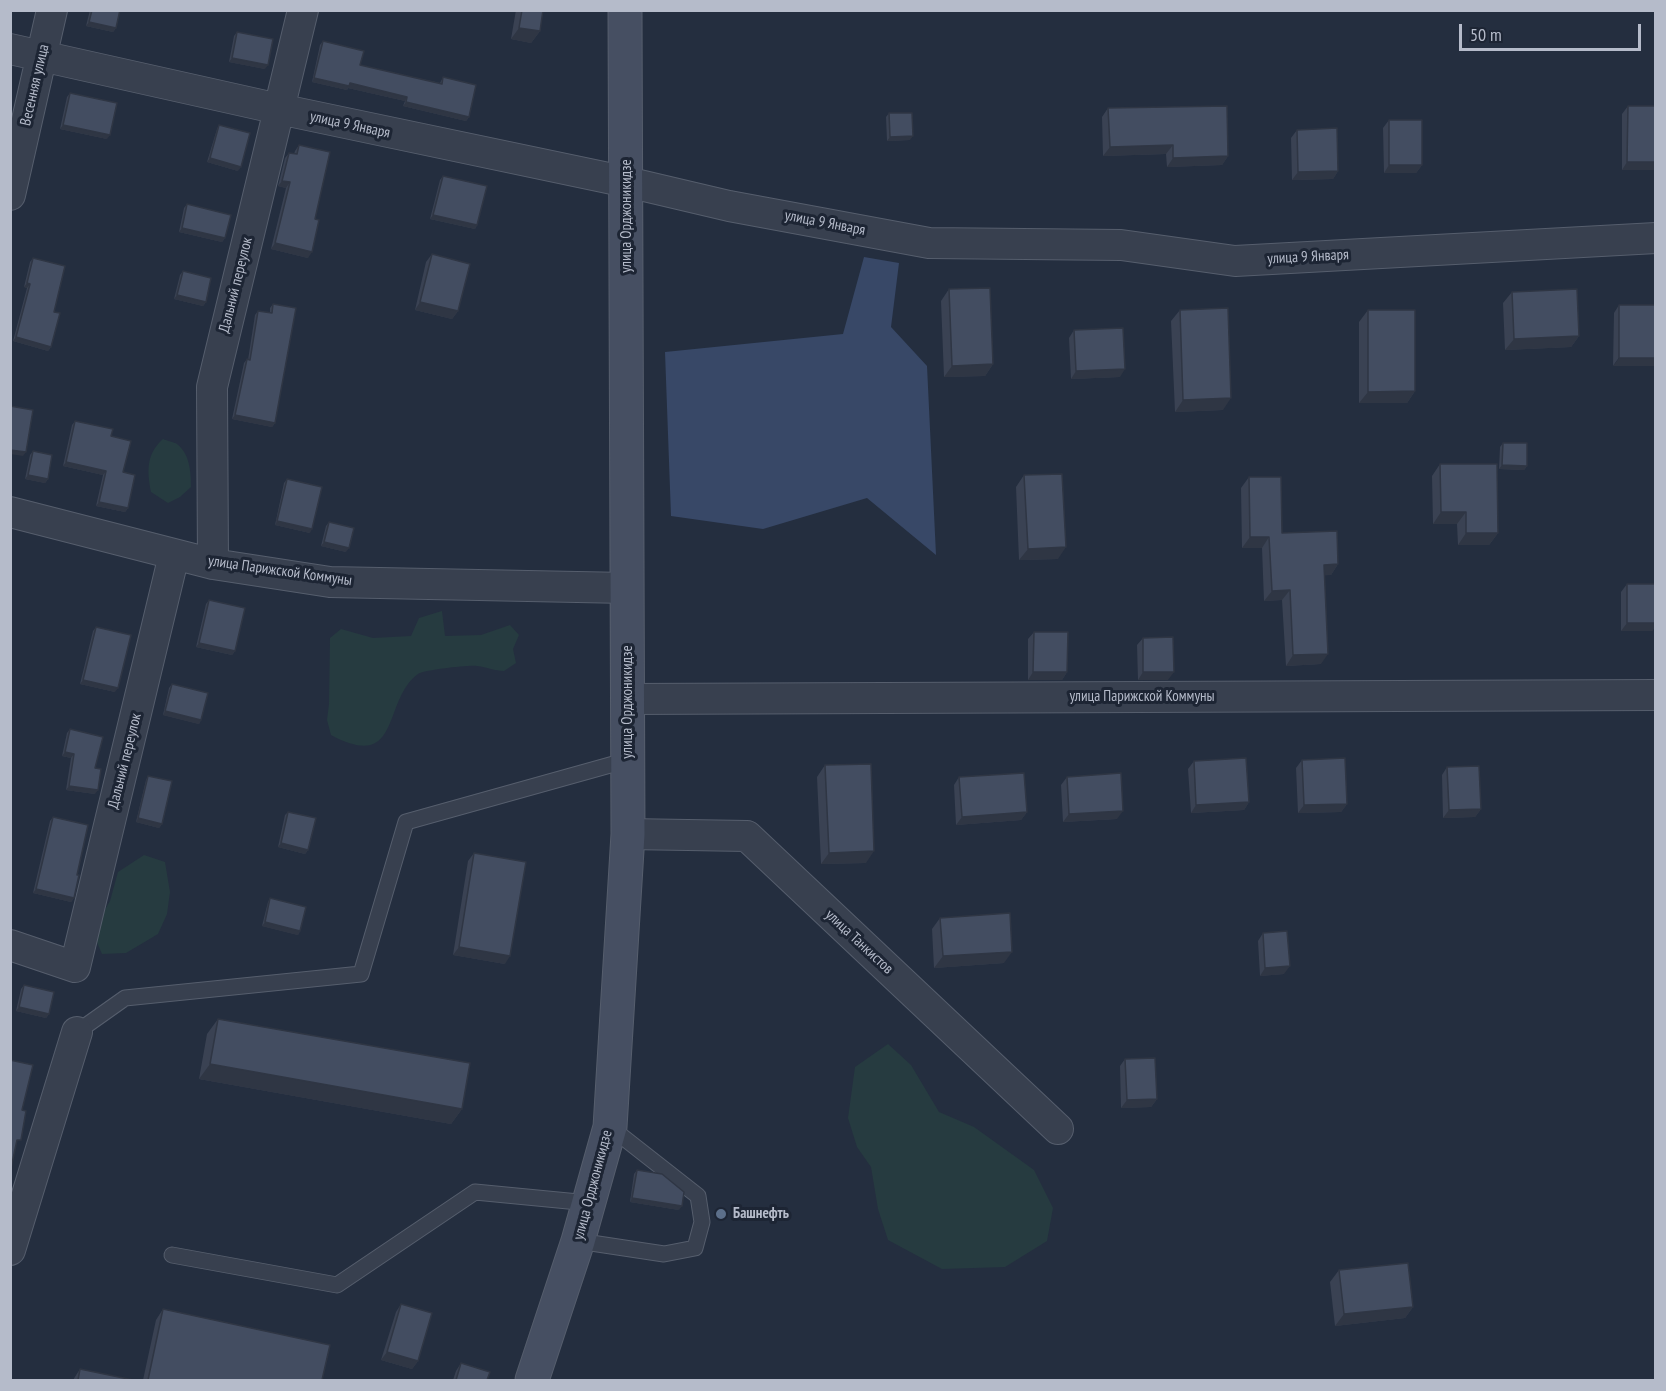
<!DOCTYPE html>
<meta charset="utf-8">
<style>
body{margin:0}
#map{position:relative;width:1666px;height:1391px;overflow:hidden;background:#242e3f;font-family:"PT Sans Narrow",sans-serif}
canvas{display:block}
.frame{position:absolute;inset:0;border:12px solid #b5bbca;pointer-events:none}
.scale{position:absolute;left:1459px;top:24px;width:182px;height:27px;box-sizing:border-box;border:3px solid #b5bbca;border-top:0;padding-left:8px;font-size:18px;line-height:21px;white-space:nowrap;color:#b5bbca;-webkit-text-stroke:4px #1d2534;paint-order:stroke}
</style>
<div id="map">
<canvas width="1666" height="1391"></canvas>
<div class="frame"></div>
<div class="scale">50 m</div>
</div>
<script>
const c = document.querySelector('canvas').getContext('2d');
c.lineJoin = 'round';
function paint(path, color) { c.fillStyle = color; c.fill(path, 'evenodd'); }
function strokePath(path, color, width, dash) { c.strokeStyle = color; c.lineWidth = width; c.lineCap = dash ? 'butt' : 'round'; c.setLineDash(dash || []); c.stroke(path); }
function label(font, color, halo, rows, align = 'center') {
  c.font = font + ' "PT Sans Narrow",sans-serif'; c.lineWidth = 6; c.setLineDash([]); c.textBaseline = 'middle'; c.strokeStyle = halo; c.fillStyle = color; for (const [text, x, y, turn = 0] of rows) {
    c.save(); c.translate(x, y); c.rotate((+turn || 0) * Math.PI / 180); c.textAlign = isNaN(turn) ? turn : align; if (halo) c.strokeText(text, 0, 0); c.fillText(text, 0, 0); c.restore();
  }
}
paint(new Path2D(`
 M163,439C167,441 174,442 177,444C190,454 191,473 191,487L180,497L168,503L151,492C147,471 146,454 163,439Z
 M442,611L445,636L481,635L510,625L519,635L513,649L516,663L504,671C495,671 487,667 477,666C468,665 424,670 418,674C382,700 402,773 331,735L327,720L329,704L330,638L341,629L373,638L411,636L419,618Z
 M144,855L165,862L170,892L167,914L158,934L126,953L102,954L96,940L97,924L110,901L118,872Z
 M888,1044L911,1065L939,1112L974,1127L1034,1170L1053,1208L1047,1241L1005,1267L942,1269L888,1240L878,1209L871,1167L857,1147L848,1118L855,1067Z`), '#263b40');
paint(new Path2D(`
 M864,257L899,263L891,327L927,366L936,555L867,498L763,529L671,516L665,352L843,334Z`), '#384867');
const service = new Path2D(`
 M77,1032L125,998L361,974L406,822L628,760
 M578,1241L664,1254L695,1248L702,1222L698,1196L610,1127
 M172,1255L337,1285L475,1192L589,1203`);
const minor = new Path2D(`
 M10,49L279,109L627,182L729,206L929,243L1121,245L1235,261L1656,238
 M10,195L52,10
 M10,512L213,564L330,582L627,588
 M213,564L212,387L303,10
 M628,699L1656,695
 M628,834L747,836L1058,1129
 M10,945L75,967L174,555
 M10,1250L77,1032`);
const secondary = new Path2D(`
 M532,1380L578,1241L610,1127L628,834L625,10`);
strokePath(service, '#565e6d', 17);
strokePath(minor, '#565e6d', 32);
strokePath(secondary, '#565e6d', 35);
strokePath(service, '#38404f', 15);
strokePath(minor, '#38404f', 30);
strokePath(secondary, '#464f62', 33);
paint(new Path2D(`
 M90,10H120L116,28L113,32L86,26Z
 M516,10H543L540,31L531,43L511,39Z
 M237,32L265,69L229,62L234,36Z
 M323,41L360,65L440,83L443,77L469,117L466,121L403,106L405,101L348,88L347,90L312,82L320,45Z
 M70,93L107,139L60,129L67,97Z
 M1628,106L1656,170H1622V114Z
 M1108,108L1228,156L1222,165L1167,167L1166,154L1103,156L1102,117Z
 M889,113L910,140L887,141L886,117Z
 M1389,120L1422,165L1416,173H1384L1383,128Z
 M219,125L238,171L207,162L217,129Z
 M1297,130L1338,171L1333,179L1292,180L1291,138Z
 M299,145L315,219L308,258L271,249L286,188L278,186L285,158L289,153L294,154L295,151Z
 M443,176L477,225L475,229L430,219L440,180Z
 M187,204L225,238L222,242L179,232L184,208Z
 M432,254L458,311L452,319L415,310L426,262Z
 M33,258L54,312L51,347L48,351L13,341L27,288L24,287L30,262Z
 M183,271L206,302L203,306L174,299L180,275Z
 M949,289L993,364L985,376L944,377L941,301Z
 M1512,292L1579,336L1571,347L1505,350L1503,303Z
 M273,304L275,423L272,427L232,419L244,363L247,359L248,360L255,315L258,311L270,313V308Z
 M1619,305H1656L1613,366L1614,313Z
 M1180,310L1223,410L1175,412L1171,321Z
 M1368,310L1415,391L1407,403H1359V322Z
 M1074,330L1120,377L1071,379L1069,338Z
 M75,421L123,472L128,508L125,512L96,506L103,475L63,466L72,425Z
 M1503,443L1527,466L1524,470L1499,469L1500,447Z
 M33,451L48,479L45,483L25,479L30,455Z
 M1440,464L1498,533L1489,545H1458L1457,524H1433L1432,476Z
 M1024,475L1058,559L1019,560L1016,487Z
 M1249,477L1282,533L1338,564L1331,575H1325L1321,664L1286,666L1282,600L1264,601L1262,548H1242L1241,488Z
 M287,479L310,533L275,525L284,483Z
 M329,522L346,552L321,546L326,526Z
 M1627,584L1656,623V626L1652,631H1621V592Z
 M209,600L235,651L232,655L196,647L206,604Z
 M96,627L115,692L80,684L93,631Z
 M1034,632L1067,672L1062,680H1028V639Z
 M1143,638L1168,680H1138L1137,645Z
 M172,684L201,720L199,724L163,715L169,688Z
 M70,729L95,794L66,790L71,758L62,756L67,733Z
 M1302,760L1347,804L1341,812L1298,813L1296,768Z
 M1194,761L1249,802L1244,810L1191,813L1188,769Z
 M825,765L866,863L821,864L817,777Z
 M1447,767L1481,809L1475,817L1443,818L1442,775Z
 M148,776L162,824L159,828L136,822L146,780Z
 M959,777L1027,812L1021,820L956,825L954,785Z
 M1067,777L1117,819L1063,822L1061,785Z
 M288,812L308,850L305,854L278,847L285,815Z
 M53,817L77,875L74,898L71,902L33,893L50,821Z
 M474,853L505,964L453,955L468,861Z
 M270,898L300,931L298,935L262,926L268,902Z
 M940,918L1004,963L934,968L932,929Z
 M1263,933L1284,974L1260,976L1258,941Z
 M24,985L49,1014L46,1018L16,1011L21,989Z
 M218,1019L462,1109L451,1124L199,1079L207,1034Z
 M1125,1059L1157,1099L1151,1107L1121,1108L1120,1066Z
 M637,1170L679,1210L630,1202L634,1174Z
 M1339,1270L1413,1307L1405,1318L1335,1326L1330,1282Z
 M401,1304L418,1361L412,1369L381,1360L396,1312Z
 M163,1309L322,1380H143L156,1320Z
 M461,1363L487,1380H453L456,1371Z
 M80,1369L133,1380H73Z`), '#3a4253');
paint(new Path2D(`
 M89,22L116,28L113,32L86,26Z
 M519,28L540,31L531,43L511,39Z
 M232,58L268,65L265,69L229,62Z
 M314,78L350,83L407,97L405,101L348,88L347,90L312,82Z
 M406,102L469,117L466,121L403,106Z
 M63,125L110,135L107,139L60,129Z
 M913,136L910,140L887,141L890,137Z
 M1173,145L1166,154L1103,156L1110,147Z
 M1228,156L1222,165L1167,167L1173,158Z
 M210,158L241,167L238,171L207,162Z
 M1627,162H1656V170H1622Z
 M1389,165H1422L1416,173H1384Z
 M1338,171L1333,179L1292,180L1298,172Z
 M282,181L290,182L286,188L278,186Z
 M433,215L477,225L475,229L430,219Z
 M182,228L225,238L222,242L179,232Z
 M275,243L312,252L308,258L271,249Z
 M27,283L30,284L27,288L24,287Z
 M177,295L206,302L203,306L174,299Z
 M420,302L458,311L452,319L415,310Z
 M1579,336L1571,347L1505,350L1514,339Z
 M16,337L51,347L48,351L13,341Z
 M1619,358H1656V366H1613Z
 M993,364L985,376L944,377L952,366Z
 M1125,369L1120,377L1071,379L1076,371Z
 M1415,391L1407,403H1359L1368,392Z
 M1231,398L1223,410L1175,412L1183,400Z
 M235,415L275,423L272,427L232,419Z
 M10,450L26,452L23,456L10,454Z
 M66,462L106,471L103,475L63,466Z
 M1502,465L1527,466L1524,470L1499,469Z
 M28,475L48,479L45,483L25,479Z
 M99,502L128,508L125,512L96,506Z
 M1441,512H1466L1457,524H1433Z
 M277,521L312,529L310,533L275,525Z
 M1466,533H1498L1489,545H1458Z
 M1250,537H1269L1262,548H1242Z
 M324,542L349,548L346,552L321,546Z
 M1066,547L1058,559L1019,560L1028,549Z
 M1338,564L1331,575L1317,576L1324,565Z
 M1290,590L1282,600L1264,601L1272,591Z
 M1627,623H1656V626L1652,631H1621Z
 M199,643L235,651L232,655L196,647Z
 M1328,654L1321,664L1286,666L1293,655Z
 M1033,672H1067L1062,680H1028Z
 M1143,672H1174L1168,680H1138Z
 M83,680L118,688L115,692L80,684Z
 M165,711L201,720L199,724L163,715Z
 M65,752L74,754L71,758L62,756Z
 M69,786L98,790L95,794L66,790Z
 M1249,802L1244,810L1191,813L1196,805Z
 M1347,804L1341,812L1298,813L1304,805Z
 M1481,809L1475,817L1443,818L1449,810Z
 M1123,811L1117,819L1063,822L1069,814Z
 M1027,812L1021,820L956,825L962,817Z
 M138,818L162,824L159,828L136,822Z
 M281,843L308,850L305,854L278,847Z
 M874,851L866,863L821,864L829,853Z
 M36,889L74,898L71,902L33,893Z
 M265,922L300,931L298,935L262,926Z
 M459,947L510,956L505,964L453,955Z
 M1012,952L1004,963L934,968L943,956Z
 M1290,966L1284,974L1260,976L1265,968Z
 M19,1007L49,1014L46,1018L16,1011Z
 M210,1064L462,1109L451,1124L199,1079Z
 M1157,1099L1151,1107L1121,1108L1127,1100Z
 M632,1198L682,1206L679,1210L630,1202Z
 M1413,1307L1405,1318L1335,1326L1344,1314Z
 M387,1352L418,1361L412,1369L381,1360Z`), '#2f3644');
const building = new Path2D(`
 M92,10H120L116,28L89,22Z
 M522,10H543L540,31L519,28Z
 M237,32L273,39L268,65L232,58Z
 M323,41L364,51L360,65L442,84L443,77L476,85L469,117L406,102L407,97L350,83L349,86L314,78Z
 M70,93L117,103L110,135L63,125Z
 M1227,106L1228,156L1173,158V145L1110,147L1108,108Z
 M1628,106H1656V162H1627Z
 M889,113H912L913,136L890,137Z
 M1389,120H1422V165H1389Z
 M219,125L250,133L241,167L210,158Z
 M1337,128L1338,171L1298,172L1297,130Z
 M299,145L330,152L315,219L319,220L312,252L275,243L290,182L282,181L289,153L297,154Z
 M443,176L487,186L477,225L433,215Z
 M187,204L231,215L225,238L182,228Z
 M432,254L470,264L458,311L420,302Z
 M33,258L65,266L54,312L60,313L51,347L16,337L30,284L27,283Z
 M183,271L211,278L206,302L177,295Z
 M990,288L993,364L952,366L949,289Z
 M1577,289L1579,336L1514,339L1512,292Z
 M273,304L296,308L275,423L235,415L247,359L250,360L258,311L272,313Z
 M1619,305H1656V358H1619Z
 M1228,308L1231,398L1183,400L1180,310Z
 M1368,310H1415V391L1368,392Z
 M1123,328L1125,369L1076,371L1074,330Z
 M10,406L33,410L26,452L10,450Z
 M75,421L113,429L111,436L131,441L123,472L135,475L128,508L99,502L106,471L66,462Z
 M1503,443H1527V466L1502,465Z
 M33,451L52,455L48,479L28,475Z
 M1440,464H1497L1498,533H1466V512H1441Z
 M1062,474L1066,547L1028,549L1024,475Z
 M1249,477H1281L1282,533L1337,531L1338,564L1324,565L1328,654L1293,655L1290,590L1272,591L1269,537H1250Z
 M287,479L322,487L312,529L277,521Z
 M329,522L354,528L349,548L324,542Z
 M1627,584H1656V623H1627Z
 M209,600L245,608L235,651L199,643Z
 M96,627L131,635L118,688L83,680Z
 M1034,632H1068L1067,672H1033Z
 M1173,637L1174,672H1143V638Z
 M172,684L208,693L201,720L165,711Z
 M70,729L103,737L95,768L101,769L98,790L69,786L74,754L65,752Z
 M1246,758L1249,802L1196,805L1194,761Z
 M1345,758L1347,804L1304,805L1302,760Z
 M871,764L874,851L829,853L825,765Z
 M1479,766L1481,809L1449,810L1447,767Z
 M1024,773L1027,812L962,817L959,777Z
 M1121,773L1123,811L1069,814L1067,777Z
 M148,776L172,781L162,824L138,818Z
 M288,812L316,818L308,850L281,843Z
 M53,817L88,825L77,875H79L74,898L36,889Z
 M474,853L526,862L510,956L459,947Z
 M270,898L306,907L300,931L265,922Z
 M1010,913L1012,952L943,956L940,918Z
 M1287,931L1290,966L1265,968L1263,933Z
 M24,985L54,992L49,1014L19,1007Z
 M218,1019L470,1063L462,1109L210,1064Z
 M1155,1058L1157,1099L1127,1100L1125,1059Z
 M10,1060L33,1065L22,1110L26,1111L21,1140H17L10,1173Z
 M637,1170L662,1174L684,1192L682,1206L632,1198Z
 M1408,1263L1413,1307L1344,1314L1339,1270Z
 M401,1304L432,1313L418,1361L387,1352Z
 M163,1309L330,1345L322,1380H148Z
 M461,1363L490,1372L487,1380H456Z
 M80,1369L133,1380H78Z`);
paint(building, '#434d61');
strokePath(building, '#2f3644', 1.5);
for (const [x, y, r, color] of [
 [721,1214,6,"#5c6f8a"]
]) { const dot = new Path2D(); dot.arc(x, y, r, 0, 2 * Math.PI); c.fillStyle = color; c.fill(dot); strokePath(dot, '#1d2534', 2); }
label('15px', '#b5bbca', '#1d2534', [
 ["Весенняя улица",35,85,-77],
 ["улица 9 Января",350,125,12],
 ["улица Орджоникидзе",627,216,-90],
 ["улица 9 Января",825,223,11],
 ["улица 9 Января",1308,257,-3],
 ["Дальний переулок",236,285,-76],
 ["улица Парижской Коммуны",280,571,8],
 ["улица Парижской Коммуны",1142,697],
 ["улица Орджоникидзе",628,702,-90],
 ["Дальний переулок",125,761,-76],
 ["улица Танкистов",859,942,43],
 ["улица Орджоникидзе",593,1185,-75]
]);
label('bold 15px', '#b5bbca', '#1d2534', [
 ["Башнефть",733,1214]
], 'left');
</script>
